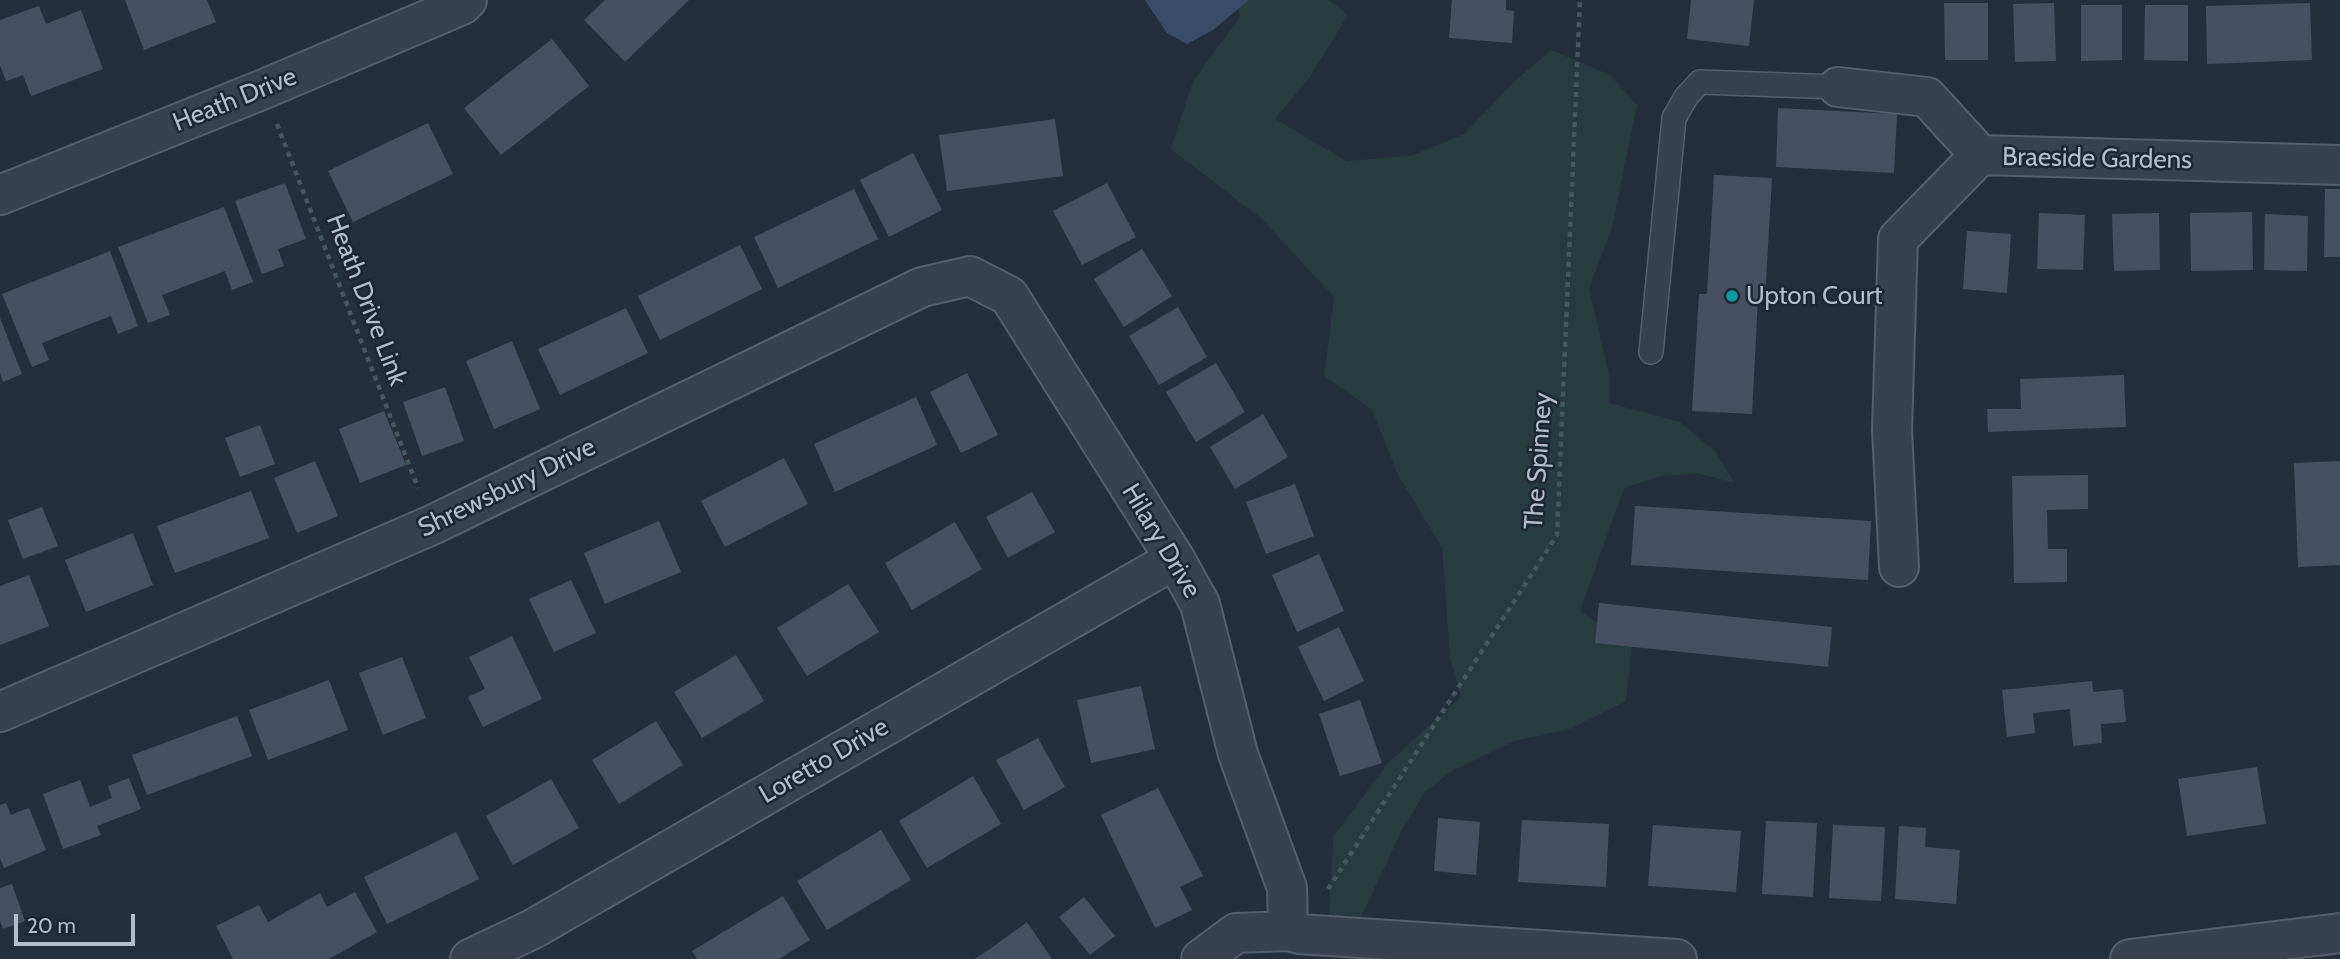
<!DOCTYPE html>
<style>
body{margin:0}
#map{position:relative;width:2340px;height:959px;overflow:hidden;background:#242f3e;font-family:Cabin,sans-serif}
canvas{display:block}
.scale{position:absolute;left:14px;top:914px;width:121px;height:32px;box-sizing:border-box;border:4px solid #b4bcc9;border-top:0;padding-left:9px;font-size:21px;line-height:24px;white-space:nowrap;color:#b4bcc9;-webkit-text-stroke:5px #1d2633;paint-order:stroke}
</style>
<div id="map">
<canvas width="2340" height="959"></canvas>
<div class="scale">20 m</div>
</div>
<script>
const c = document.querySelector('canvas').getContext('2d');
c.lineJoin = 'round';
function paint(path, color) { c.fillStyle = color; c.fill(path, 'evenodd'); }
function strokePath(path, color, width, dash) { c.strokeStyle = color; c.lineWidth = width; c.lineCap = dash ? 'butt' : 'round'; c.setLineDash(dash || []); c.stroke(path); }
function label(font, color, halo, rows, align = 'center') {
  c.font = font + ' Cabin,sans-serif'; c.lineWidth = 5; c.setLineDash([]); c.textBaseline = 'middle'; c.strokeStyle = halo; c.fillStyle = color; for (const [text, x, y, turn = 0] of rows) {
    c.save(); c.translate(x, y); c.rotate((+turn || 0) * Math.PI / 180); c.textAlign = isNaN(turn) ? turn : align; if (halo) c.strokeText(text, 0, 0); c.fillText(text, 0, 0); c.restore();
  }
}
paint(new Path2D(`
 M1237,0H1329L1348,15L1310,77L1275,119L1347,161L1411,156L1464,134L1517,79L1551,50L1610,75L1637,105L1612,228L1589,288L1609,375V403L1680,422L1715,451L1735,483L1696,473L1661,476L1624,488L1580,611L1632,646L1626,701L1573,728L1514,741L1452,771L1425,792L1402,830L1353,934L1328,932L1333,837L1387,764L1461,697L1450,657L1442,548L1398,475L1372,410L1324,376L1334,297L1262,219L1171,149L1193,81L1240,17Z`), '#263c3f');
paint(new Path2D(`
 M1145,0H1249L1213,30L1187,44L1167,33Z`), '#394c67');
paint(new Path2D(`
 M125,0H207L216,22L144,50Z
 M605,0H689L625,62L584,20Z
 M1452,0H1506V10L1514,11L1512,43L1449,38Z
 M1691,0H1754L1749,46L1687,39Z
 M1944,3H1988V60H1945Z
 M2054,3L2056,61L2015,62L2013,4Z
 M2310,3L2312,60L2207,64L2206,6Z
 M2081,5H2122V60L2081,61Z
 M2145,5H2188V61L2144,60Z
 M39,6L46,24L81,10L103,69L31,96L23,75L6,81L0,65V20Z
 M552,39L589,86L501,155L464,108Z
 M1778,108L1897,114L1894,173L1776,167Z
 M1055,119L1063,176L947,191L939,135Z
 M428,123L453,174L353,222L328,171Z
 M913,153L942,210L889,237L860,180Z
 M1714,175L1772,178L1765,298H1758L1752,414L1692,411L1699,294H1707Z
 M285,183L306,239L278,249L284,266L262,274L235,201Z
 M1107,183L1136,237L1082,265L1053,211Z
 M854,189L878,239L778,288L754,237Z
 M2325,189H2340V257H2324Z
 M224,207L253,282L232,290L225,271L162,295L170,315L148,323L118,247Z
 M2252,212L2253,270L2191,271L2190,213Z
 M2039,213L2085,215L2083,270L2037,269Z
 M2159,213L2160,270L2114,271L2112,214Z
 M2265,214L2308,216L2307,271L2264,270Z
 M1967,231L2011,234L2007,293L1963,289Z
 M740,245L762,289L660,340L638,296Z
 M1142,249L1172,296L1124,327L1094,279Z
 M110,251L138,326L118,334L111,316L77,329L42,343L49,360L32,367L2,294Z
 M1178,307L1207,357L1159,385L1129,336Z
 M626,308L648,353L560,395L538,349Z
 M0,318L22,374L3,382L0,373Z
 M512,341L540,409L494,429L466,361Z
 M1216,363L1245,412L1196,442L1166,392Z
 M967,373L998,435L961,453L930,392Z
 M2124,375L2126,427L1988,432L1987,409H2021L2020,379Z
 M445,387L464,441L422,456L403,402Z
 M916,397L937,445L835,492L814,444Z
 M384,411L406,465L360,483L339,429Z
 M1263,414L1288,457L1235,489L1210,447Z
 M260,425L275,464L240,477L225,438Z
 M784,458L808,504L725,547L701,501Z
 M315,461L338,516L297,533L274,478Z
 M2340,461V565L2298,567L2294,463Z
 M2088,475V509L2047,510L2048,549H2067V582L2014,583L2012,476Z
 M1295,484L1314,536L1266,554L1246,502Z
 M251,491L269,538L175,573L157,526Z
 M1032,492L1055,532L1008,558L986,517Z
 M1635,506L1871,521L1868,580L1631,565Z
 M42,507L58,546L23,559L8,520Z
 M659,521L681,572L605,604L584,553Z
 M955,522L982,569L912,610L885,563Z
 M133,533L153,585L86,612L65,560Z
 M1319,554L1344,611L1297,632L1272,575Z
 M29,575L49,626L0,645V586Z
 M571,580L596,633L554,652L529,599Z
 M848,584L879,632L807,676L777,628Z
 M1599,603L1832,627L1828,667L1595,643Z
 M1339,627L1364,681L1324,701L1298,647Z
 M512,636L542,699L483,727L468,697L485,689L469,657Z
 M736,655L764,701L702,738L674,692Z
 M402,657L426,718L383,735L359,673Z
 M329,680L348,730L268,760L249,710Z
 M2092,681L2093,692L2123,689L2126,722L2101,724L2102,743L2073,746L2070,709L2033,713L2035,733L2007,737L2002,690Z
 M1141,686L1155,749L1091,763L1077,700Z
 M1360,700L1382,763L1340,776L1319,714Z
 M237,716L252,756L147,795L132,755Z
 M656,721L683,765L619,804L592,760Z
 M1038,738L1065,787L1024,810L996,760Z
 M2257,767L2266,824L2187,836L2178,779Z
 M973,776L1001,824L927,868L899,821Z
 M129,778L141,809L97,826L101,835L63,849L43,794L80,780L90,807L112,798L108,786Z
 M551,779L579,828L513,865L486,816Z
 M1158,788L1203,876L1180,887L1192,910L1155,928L1101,815Z
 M6,803L11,815L29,808L46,850L4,868L0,858V805Z
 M1438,818L1480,822L1476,875L1434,871Z
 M1522,820L1609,824L1606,887L1518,882Z
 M1766,821L1817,823L1813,897L1762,894Z
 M1653,825L1741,831L1736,892L1648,886Z
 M1833,825L1885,827L1881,901L1829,898Z
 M1899,826L1926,828L1925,847L1960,850L1956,904L1895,899Z
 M881,830L911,880L827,930L797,881Z
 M456,832L479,879L387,924L364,877Z
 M12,884L25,921L3,929L0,921V888Z
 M355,892L377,932L329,959H233L216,926L259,905L268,922L320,893L327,907Z
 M783,896L810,940L779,959H697L692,951Z
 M1084,897L1115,936L1090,955L1059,917Z
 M1027,922L1052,959H975L990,949Z`), '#455162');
const lane = new Path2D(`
 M1651,352L1674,118L1686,97L1700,82L1838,87`);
const street = new Path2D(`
 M1838,87L1927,97L1980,155L2340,165
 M0,195L264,89L462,5L467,0
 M1899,567L1892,430L1898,239L1980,155
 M0,712L432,525L922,287L970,276L1009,296L1175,559L1200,604L1238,754L1287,888L1288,931
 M470,959L533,929L1175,559
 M1201,959L1236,933L1288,931L1299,934L1677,959
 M2130,959L2340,933`);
strokePath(lane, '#565f6c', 26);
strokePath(street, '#565f6c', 42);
strokePath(new Path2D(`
 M277,124L418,488
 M1328,889L1557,535L1580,0`), '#44595c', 4.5, [5, 5]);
strokePath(lane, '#38414e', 23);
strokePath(street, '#38414e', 38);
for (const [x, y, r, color] of [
 [1732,296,7,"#0f9aa8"]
]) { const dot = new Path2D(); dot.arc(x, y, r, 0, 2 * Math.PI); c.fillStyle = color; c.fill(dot); strokePath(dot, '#1d2633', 2.5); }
label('26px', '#b4bcc9', '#1d2633', [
 ["Heath Drive",235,100,-22],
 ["Braeside Gardens",2097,159,1],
 ["Heath Drive Link",366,300,69],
 ["The Spinney",1539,461,-86],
 ["Shrewsbury Drive",507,488,-26],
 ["Hilary Drive",1161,541,59],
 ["Loretto Drive",824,761,-30]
]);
label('26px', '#b4bcc9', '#1d2633', [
 ["Upton Court",1746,296]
], 'left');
</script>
